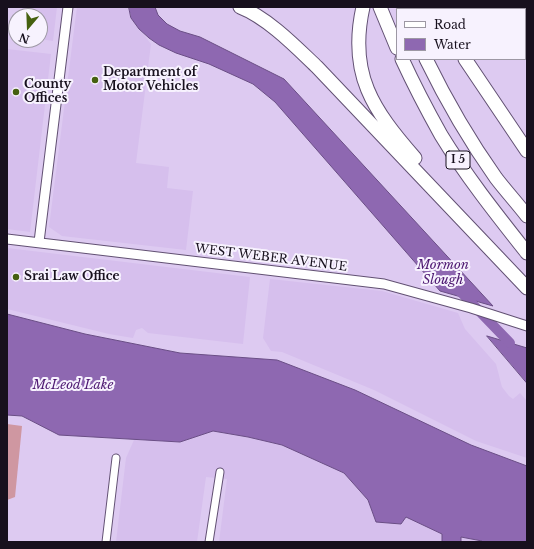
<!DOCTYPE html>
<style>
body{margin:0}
#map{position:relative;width:534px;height:549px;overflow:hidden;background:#ddcaf1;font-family:"Libre Baskerville",serif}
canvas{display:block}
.frame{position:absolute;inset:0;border:8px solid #17101d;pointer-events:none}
.legend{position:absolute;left:396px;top:8px;width:130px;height:52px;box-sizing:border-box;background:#f7f2fe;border:1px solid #9d98a4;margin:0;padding:5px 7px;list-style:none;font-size:12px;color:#17101d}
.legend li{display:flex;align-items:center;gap:8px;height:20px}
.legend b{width:20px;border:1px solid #9d98a4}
.north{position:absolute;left:8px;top:8px;width:40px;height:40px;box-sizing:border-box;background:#f7f2fe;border:1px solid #9d98a4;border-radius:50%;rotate:199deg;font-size:11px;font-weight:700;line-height:16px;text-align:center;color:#17101d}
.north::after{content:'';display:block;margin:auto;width:14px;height:18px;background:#456010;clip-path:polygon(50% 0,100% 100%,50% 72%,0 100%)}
</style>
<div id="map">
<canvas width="534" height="549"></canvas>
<div class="frame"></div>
<ul class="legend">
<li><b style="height:5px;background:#fff"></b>Road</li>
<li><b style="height:11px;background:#8e68b1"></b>Water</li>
</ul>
<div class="north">N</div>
</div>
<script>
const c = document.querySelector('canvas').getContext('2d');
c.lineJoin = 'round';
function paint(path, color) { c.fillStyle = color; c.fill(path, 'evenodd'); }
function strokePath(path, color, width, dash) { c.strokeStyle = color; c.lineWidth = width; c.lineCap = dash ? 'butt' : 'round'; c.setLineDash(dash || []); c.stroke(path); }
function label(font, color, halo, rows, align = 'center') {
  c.font = font + ' "Libre Baskerville",serif'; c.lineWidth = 4; c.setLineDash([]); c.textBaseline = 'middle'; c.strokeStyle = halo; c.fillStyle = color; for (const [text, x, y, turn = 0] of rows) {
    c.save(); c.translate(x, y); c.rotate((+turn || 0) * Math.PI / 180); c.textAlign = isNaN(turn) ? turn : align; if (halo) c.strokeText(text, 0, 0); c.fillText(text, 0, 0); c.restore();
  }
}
paint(new Path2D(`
 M22,7H57L53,41L40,39V16H21Z
 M77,7H129L131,18L151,44L136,163L169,167L167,188L193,191L186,250L62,236L49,227Z
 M7,49L51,54L30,232L7,229Z
 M7,248L250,277L243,344L148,333L142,328L136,330L133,338L109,334L7,309Z
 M270,279L382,291L458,313L465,329L496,364L502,387L509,396L513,399L520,393L527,401V458L476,441L374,390L282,352L271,351L263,338Z
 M213,431L248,437L282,445L344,473L368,500L376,522L406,516L442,534V542H219L227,479L206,477L197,542H116L126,458L134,440L180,442Z
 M461,537L482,541V542H461Z`), '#d6bfed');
paint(new Path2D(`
 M7,424L22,426L15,497L7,500Z`), '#cf97a1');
const water = new Path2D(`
 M129,7H155L158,15L167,24L180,31L200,37L284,79L493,306L440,291L275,102L253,84L209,64L176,53L159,45L149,38L139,29L131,18Z
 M7,314L85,334L180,353L277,360L355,390L471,445L527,466V542H482V541L461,537V542H442V534L406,517L401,524L376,522L368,500L344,473L282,445L248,437L213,431L180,442L59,435L22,416L7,415Z
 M487,336L527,348V383Z`);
paint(water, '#8e68b1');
strokePath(water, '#6a4e85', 1);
strokePath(new Path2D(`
 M457,288L510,343`), '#8e68b1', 10);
const minor = new Path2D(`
 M106,542L116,458
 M209,542L220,472`);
const tertiary = new Path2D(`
 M7,239L384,284L471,308L527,326
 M39,242L68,7`);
const motorway = new Path2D(`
 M240,7C268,18 296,47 317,67L527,288
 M363,7C348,74 373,110 415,158
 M380,7L397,48
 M404,7V9
 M429,7L430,9
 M525,7L527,8
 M402,59C414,85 427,110 441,135C466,176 497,215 527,253
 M426,59C446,100 469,140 496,178C506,191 517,203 527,216
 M465,59L527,151`);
strokePath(minor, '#625173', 9);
strokePath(tertiary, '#625173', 11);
strokePath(motorway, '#625173', 15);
strokePath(minor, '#fff', 7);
strokePath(tertiary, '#fff', 9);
strokePath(motorway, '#fff', 13);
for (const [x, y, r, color] of [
 [95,80,4,"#456010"],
 [16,92,4,"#456010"],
 [16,277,4,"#456010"]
]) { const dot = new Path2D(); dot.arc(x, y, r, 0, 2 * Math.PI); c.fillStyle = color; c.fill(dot); strokePath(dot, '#f7f2fe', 1.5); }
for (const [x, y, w] of [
 [458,160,24]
]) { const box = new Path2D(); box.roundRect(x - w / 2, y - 9, w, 18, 3); c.fillStyle = '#f7f2fe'; c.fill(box); strokePath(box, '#17101d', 1); }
label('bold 11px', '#17101d', null, [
 ["I 5",458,160]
]);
label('bold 12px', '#17101d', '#f7f2fe', [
 ["Department of",103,73],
 ["Motor Vehicles",103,87],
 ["County",24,85],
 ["Offices",24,99],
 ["Srai Law Office",24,277]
], 'left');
label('12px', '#17101d', '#f7f2fe', [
 ["WEST WEBER AVENUE",271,258,7]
]);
label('italic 13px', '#4e1972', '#f7f2fe', [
 ["Mormon",443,265],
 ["Slough",443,280],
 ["McLeod Lake",73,385]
]);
</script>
